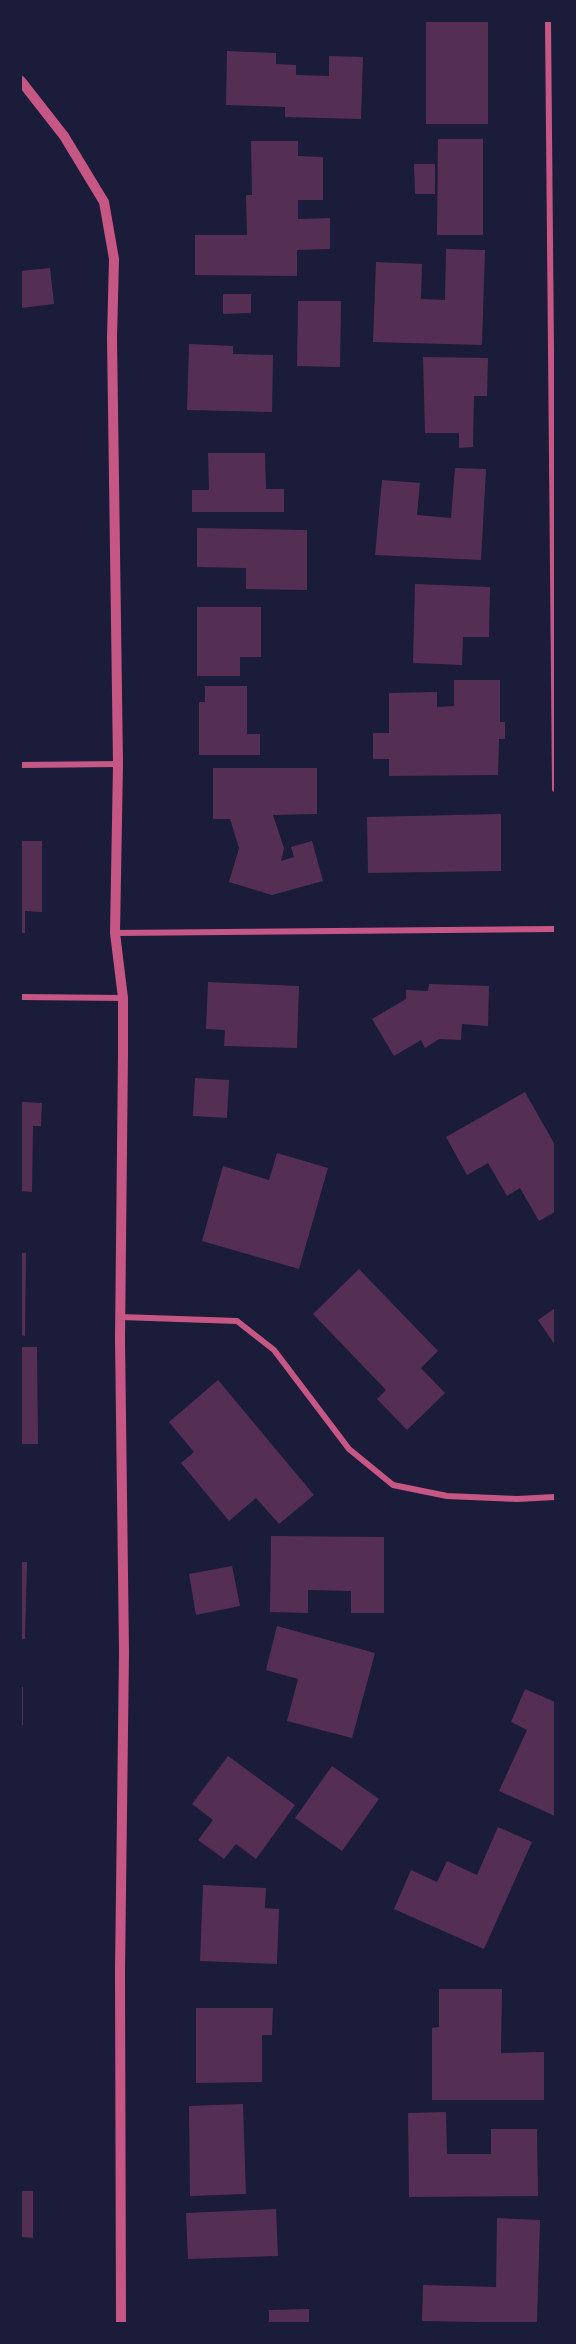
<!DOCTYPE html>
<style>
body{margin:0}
#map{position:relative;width:576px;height:2344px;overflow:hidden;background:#1b1b3a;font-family:"Archivo Narrow",sans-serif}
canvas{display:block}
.frame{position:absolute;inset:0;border:22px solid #1b1b3a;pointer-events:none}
</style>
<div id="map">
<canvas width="576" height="2344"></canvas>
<div class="frame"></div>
</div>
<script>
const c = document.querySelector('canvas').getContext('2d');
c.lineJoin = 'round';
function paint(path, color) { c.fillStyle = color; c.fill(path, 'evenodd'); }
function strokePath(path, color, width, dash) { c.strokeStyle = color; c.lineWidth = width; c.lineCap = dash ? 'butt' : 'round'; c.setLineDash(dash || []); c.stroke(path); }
paint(new Path2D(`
 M426,21H488V124H426Z
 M227,51L276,53V64L296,65V75L329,76V56L363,57L361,119L285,117V107L226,105Z
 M438,139H483V235H437Z
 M251,141H298V156L323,157V200H298V219L330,218V249L297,250V276L195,275V235H247L246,195H252Z
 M414,164H435V194H415Z
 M446,249L485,250L482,345L373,342L376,262L422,264L421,299L445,300Z
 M50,268L54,304L21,308V271Z
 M223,294H251V313L223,314Z
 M298,301H341L340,367L297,366Z
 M189,344L233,346V354L273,355L272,412L187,410Z
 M423,357L488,358L487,396H474L473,447L459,448V433H425Z
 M208,453H265L266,489H284V512H192V490H209Z
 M455,468L486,469L481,560L375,555L382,480L420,483L417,515L451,518Z
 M197,528L307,530V590L246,589V568L197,567Z
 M415,584L490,587L489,637H463L462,665L413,663Z
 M197,607H261V657H240V676H197Z
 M454,680H500V722H505V739H499L498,775L389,776V759H373V733H389V693L437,692V707L454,706Z
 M205,686H247V734H260V755H199V702H205Z
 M213,768H317V814L273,815L284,848L281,861L294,857L291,847L312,841L323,881L272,895L229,882L239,848L230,819H213Z
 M501,814V871L368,873L367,817Z
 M21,841H42V912L25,911V933H21Z
 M208,982L299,986L297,1048L224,1046L225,1030L206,1029Z
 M429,984L489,986L488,1026L462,1024L461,1040L439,1039L425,1048L421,1040L394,1056L372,1019L406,999V990L428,991Z
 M195,1078L229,1080L227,1118L193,1116Z
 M525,1092L555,1145V1212L539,1221L520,1188L507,1196L488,1163L467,1175L446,1137Z
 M21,1102L42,1103L41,1126H33L32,1192L21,1191Z
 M277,1153L328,1168L299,1269L202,1241L223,1166L269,1180Z
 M21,1253H26L25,1336L21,1335Z
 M359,1269L438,1351L421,1368L445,1393L407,1430L377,1399L386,1390L313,1314Z
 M555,1308V1345L538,1320Z
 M21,1347H37L38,1444H21Z
 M218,1380L314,1495L279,1524L256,1498L229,1521L181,1463L194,1452L169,1422Z
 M271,1536L384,1537V1613H351V1591L308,1590V1613L270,1612Z
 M21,1562H27L25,1639H21Z
 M232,1566L240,1606L196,1615L189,1574Z
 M277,1626L375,1653L352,1738L287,1721L298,1679L266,1670Z
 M21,1687H23V1725H21Z
 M525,1689L555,1702V1816L499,1791L527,1730L511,1722Z
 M228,1756L295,1805L256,1859L236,1844L224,1859L198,1840L213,1820L192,1804Z
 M332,1766L379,1799L342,1851L295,1818Z
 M498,1827L532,1842L484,1949L394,1909L411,1870L437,1882L447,1861L477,1875Z
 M203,1885L266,1888L265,1908L279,1909L277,1964L200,1961Z
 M439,1989H502L501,2053L544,2052V2100H432V2028L439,2027Z
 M196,2008H273L272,2035H262V2082L196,2083Z
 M243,2104L246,2194L190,2196L189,2106Z
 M446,2112L447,2154H491V2129H537L538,2196L409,2197L408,2113Z
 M21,2191H33V2238L21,2237Z
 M276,2209L278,2256L188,2259L186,2213Z
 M497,2218L540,2220L537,2323L422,2321L423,2285L496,2287Z
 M309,2309V2323H269V2310Z`), '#542f53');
strokePath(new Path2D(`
 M548,21L555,789
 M21,765L118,764
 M115,933L555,929
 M21,997L123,998
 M121,1317L237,1321L274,1350L349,1449L393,1485L447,1496L517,1499L555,1497`), '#c65784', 6);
strokePath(new Path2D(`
 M21,81L64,136L104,202L114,259L112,338L118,764L115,933L123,998V1053L120,1339L124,1652L120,1971L121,2323`), '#c65784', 10);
</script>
